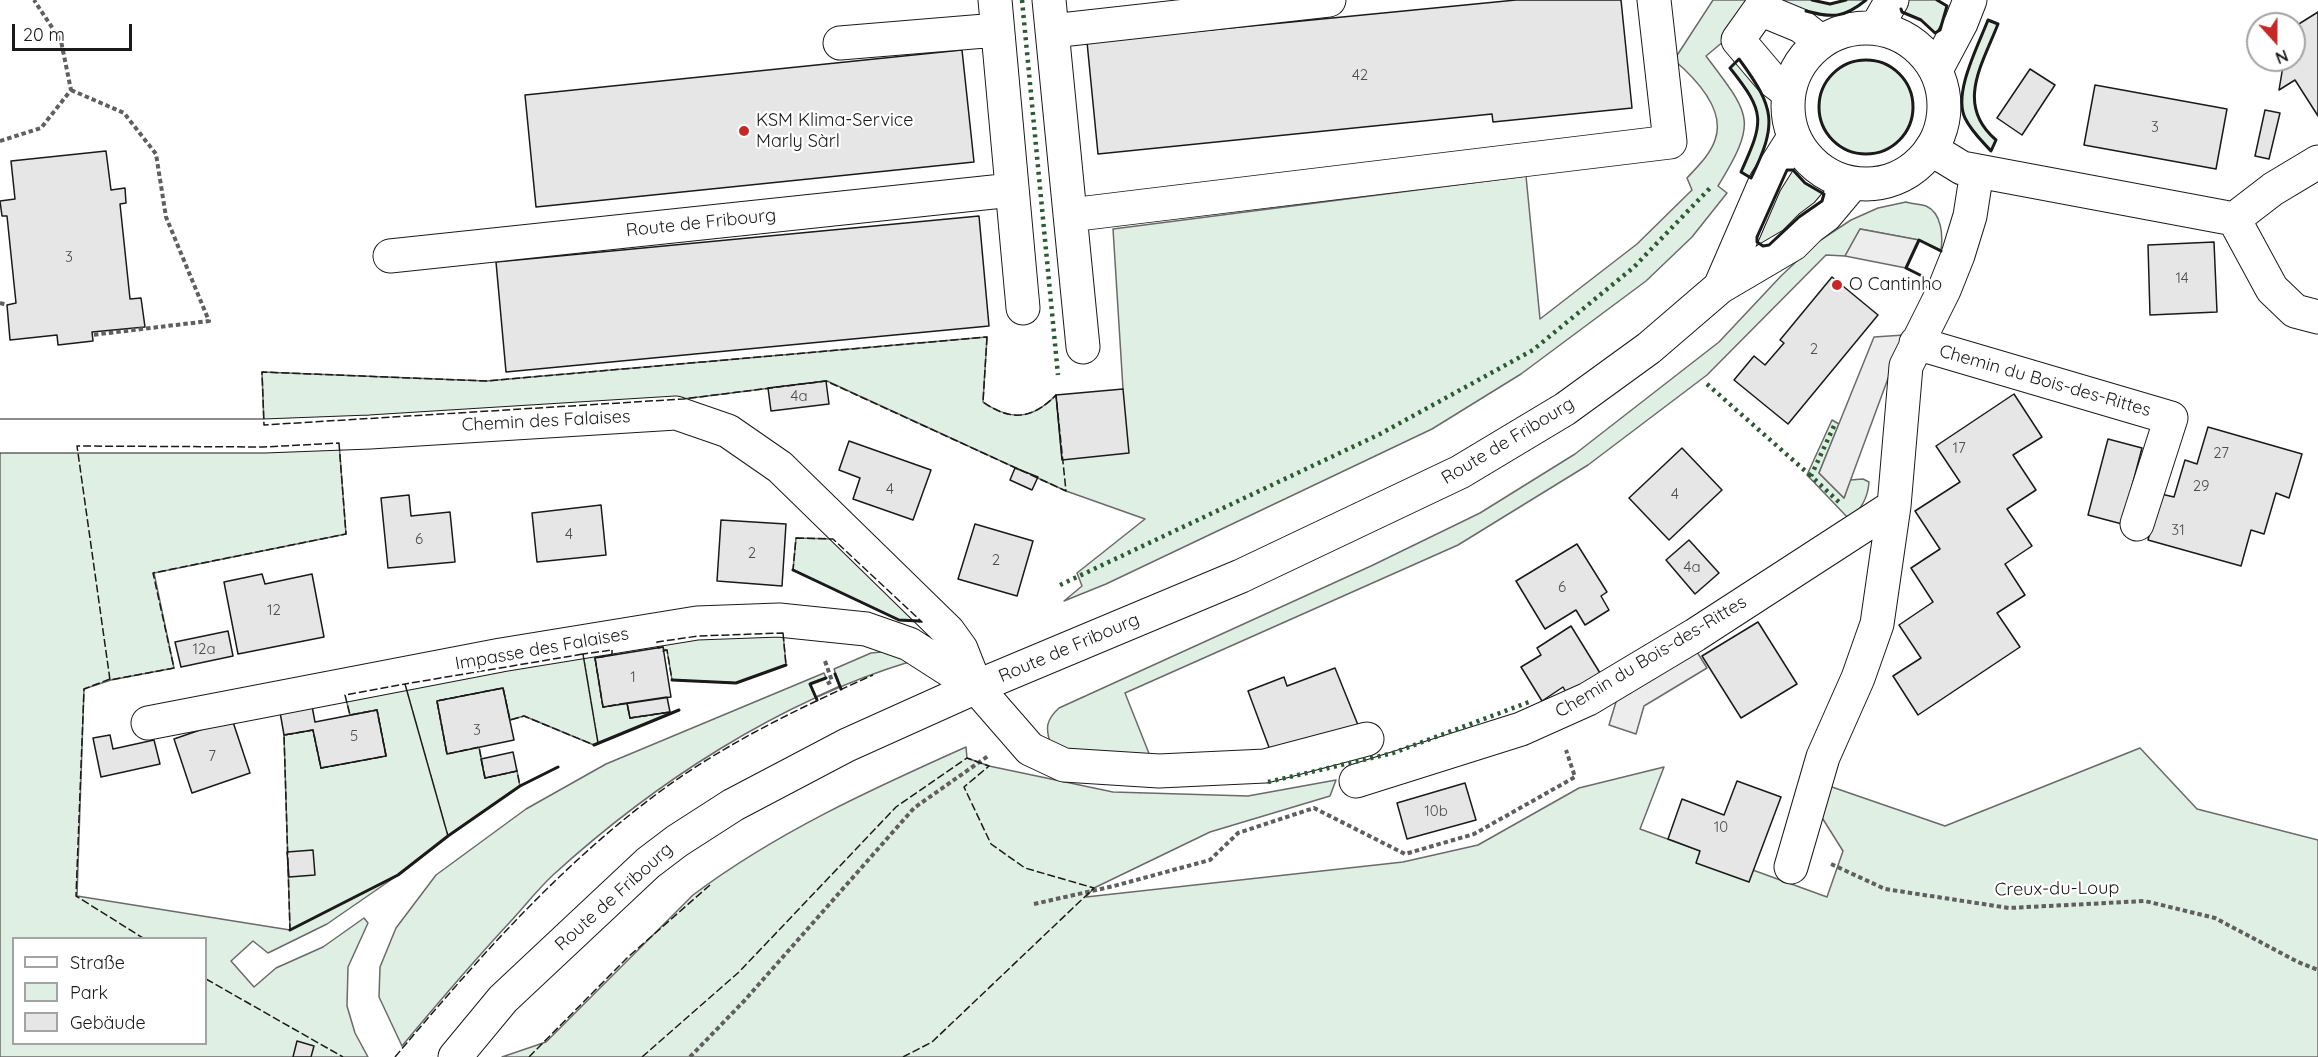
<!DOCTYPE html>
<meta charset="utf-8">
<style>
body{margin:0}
#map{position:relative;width:2318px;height:1057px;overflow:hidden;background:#fff;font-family:Quicksand,sans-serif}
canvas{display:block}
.legend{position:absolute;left:12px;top:937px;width:195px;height:108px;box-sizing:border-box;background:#fff;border:2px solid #a3a3a3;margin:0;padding:8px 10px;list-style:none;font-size:18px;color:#1a1a1a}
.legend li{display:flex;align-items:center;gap:12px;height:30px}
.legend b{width:30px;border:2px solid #a3a3a3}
.north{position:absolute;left:2246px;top:12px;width:60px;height:60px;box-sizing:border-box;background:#fff;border:2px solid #a3a3a3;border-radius:50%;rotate:159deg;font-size:16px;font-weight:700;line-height:24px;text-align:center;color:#1a1a1a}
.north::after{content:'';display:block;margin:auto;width:21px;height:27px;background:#c62828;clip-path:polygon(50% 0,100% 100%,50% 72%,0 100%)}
.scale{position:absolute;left:12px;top:24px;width:120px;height:27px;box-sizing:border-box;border:3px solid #1a1a1a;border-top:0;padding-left:8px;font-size:18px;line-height:21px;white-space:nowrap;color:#1a1a1a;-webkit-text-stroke:4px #fff;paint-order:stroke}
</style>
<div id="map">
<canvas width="2318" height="1057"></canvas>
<ul class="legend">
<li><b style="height:8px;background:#fff"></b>Straße</li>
<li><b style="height:16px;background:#e0efe3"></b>Park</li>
<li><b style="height:16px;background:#e6e6e6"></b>Gebäude</li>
</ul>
<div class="north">N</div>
<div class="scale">20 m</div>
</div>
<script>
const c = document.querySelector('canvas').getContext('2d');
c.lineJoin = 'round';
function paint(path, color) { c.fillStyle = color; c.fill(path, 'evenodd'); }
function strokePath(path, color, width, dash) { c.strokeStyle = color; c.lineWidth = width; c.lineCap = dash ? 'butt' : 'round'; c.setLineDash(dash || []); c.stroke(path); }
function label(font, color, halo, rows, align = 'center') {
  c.font = font + ' Quicksand,sans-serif'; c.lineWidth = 4.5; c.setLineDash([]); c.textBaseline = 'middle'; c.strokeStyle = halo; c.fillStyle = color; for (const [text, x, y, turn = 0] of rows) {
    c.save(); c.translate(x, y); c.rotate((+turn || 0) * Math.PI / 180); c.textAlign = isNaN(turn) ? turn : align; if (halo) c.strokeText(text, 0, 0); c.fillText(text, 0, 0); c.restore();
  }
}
const green = new Path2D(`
 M1713,0H1752L1724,41L1706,56C1750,115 1759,119 1718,186L1727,193L1692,237L1646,281L1521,374L1432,429L1106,584L1064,601L1082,586L1077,573L1145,519L1066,491L827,381L683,399L264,425L262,372L486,381L987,337L983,402C1010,421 1032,420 1056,395L1062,459L1123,389L1113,229L1526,176L1540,319L1637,244L1692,190L1687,178C1697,167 1710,155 1715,140C1726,110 1695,78 1674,60Z
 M1780,0H1812L1830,4L1846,0H1866C1835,26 1813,16 1780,0Z
 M1907,0H1937L1947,6L1940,30L1935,33L1921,20L1902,12Z
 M1988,20L1998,24C1982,65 1955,105 1996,140L1991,151C1982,141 1971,131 1965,118C1953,93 1978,46 1988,20Z
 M1739,59C1775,108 1778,123 1751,178L1741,172C1764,121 1766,113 1730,68Z
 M1819 107a47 47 0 1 1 94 0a47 47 0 1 1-94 0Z
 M1787,170H1793L1805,183L1824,194L1822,201L1769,245L1763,246L1757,242V237Z
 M1906,202C1912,204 1920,204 1926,206C1942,213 1943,236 1941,250L1919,240L1860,229L1845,256L1826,255L1707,375L1588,465L1458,545L1125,693L1150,756L1069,753L1051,745C1045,728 1046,720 1059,708L1371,566L1480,513L1575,454L1719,342L1781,276L1816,243L1851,220L1878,208Z
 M1832,420L1839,424L1819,473L1844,498L1850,480L1863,479L1869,482C1868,497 1861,510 1849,519L1807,475Z
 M339,443L346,534L154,573L174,668L111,680L84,689L77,896L290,930L284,735L313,730L321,768L386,755L377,710L350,715L345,695L612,650V655L595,658L603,707L627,703L630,718L670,712V714L594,745L524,716L510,720L503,688L437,701L447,753L479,747L485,778L517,771L520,786L448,836L398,875L327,924L268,953L253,941L231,961L254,987L276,968L323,947L364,918L368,923L348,967L347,1006L355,1033L368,1057H0V444ZM14,938H206V1044H14Z
 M796,538L833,539L922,622L899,620L793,570Z
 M783,633L786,665L736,683L672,680L667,650L658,648L657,642Z
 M892,651L909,662C778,702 654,783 553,875C537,890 524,907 510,922C473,962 437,1004 402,1046L379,997L380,967L396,928L436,875L526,809L606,764L824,673L826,678L810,684L816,697L840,686L834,669L871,653Z
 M966,747L967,758L989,766L1113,792L1248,796L1336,780L1330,796L1210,832L1094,888L1086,897L1403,862L1478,845L1579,788L1664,767L1640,829L1827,897L1843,851L1821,816L1829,786L1945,826L2140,748L2197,809L2318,840V1057H502L546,1042L693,895C777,832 872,789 966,747Z`);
paint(green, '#e0efe3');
strokePath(green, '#6a6a6a', 1.5);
const parking = new Path2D(`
 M1860,229L1919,240L1906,268L1845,256Z
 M1904,335L1844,498L1819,473L1874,337Z
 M1694,647L1707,668L1644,706L1636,734L1609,725L1619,692Z`);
paint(parking, '#ededed');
strokePath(parking, '#6a6a6a', 1.5);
const building = new Path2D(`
 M1516,0H1621L1632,108L1493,122L1492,114L1098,154L1087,42Z
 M2318,12V116L2295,80L2279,90L2284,60H2294V27Z
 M962,50L974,162L536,207L525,95Z
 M2030,69L2055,85L2022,135L1997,118Z
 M2095,85L2227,109L2216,169L2084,145Z
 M2265,110L2280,113L2269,159L2255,156Z
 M106,151L111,190L125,188L126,203L120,204L130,299L141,298L145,327L92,332L93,341L58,345L57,335L10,340L7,305L16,303L7,216H2L0,201L15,199L11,161Z
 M979,216L989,326L506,372L496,262Z
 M2214,242L2217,312L2150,315L2148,245Z
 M1832,277L1878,315L1788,424L1734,380L1754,356L1765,365L1784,343L1780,340Z
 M826,381L829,404L771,411L768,388Z
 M1123,389L1129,453L1062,460L1056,395Z
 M2014,394L2042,437L2013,455L2036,490L2007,509L2032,546L2005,564L2025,595L1997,613L2020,647L1918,715L1893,676L1921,658L1899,625L1933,602L1911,568L1940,549L1915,511L1960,482L1936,446Z
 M2208,427L2302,454L2289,498L2276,493L2264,534L2251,530L2241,566L2148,540L2161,494L2174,497L2185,460L2197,464Z
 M2108,439L2142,448L2122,524L2088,515Z
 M849,441L931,470L913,520L853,499L860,478L839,470Z
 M1682,448L1722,490L1669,540L1629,498Z
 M1015,468L1038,477L1032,490L1010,480Z
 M409,495L411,516L450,512L455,562L388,568L381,498Z
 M601,505L606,555L537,562L532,513Z
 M721,520L786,524L782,586L717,581Z
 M975,524L1033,541L1017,596L958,579Z
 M1689,540L1719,573L1695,594L1666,560Z
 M1577,544L1607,592L1601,596L1609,610L1585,625L1576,610L1545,629L1516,581Z
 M262,574L265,584L312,574L324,637L238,654L224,582Z
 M1758,622L1797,684L1741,718L1702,656Z
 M1571,626L1600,673L1567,694L1563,687L1542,701L1521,667L1541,655L1537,648Z
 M228,631L233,656L181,667L175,642Z
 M663,647L671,697L603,707L595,658Z
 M1335,668L1358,725L1273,758L1248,691L1284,677L1287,686Z
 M503,688L514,740L447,754L437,701Z
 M667,697L670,712L630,718L627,703Z
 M312,706L315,722L377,710L386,756L321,768L313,730L284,735L280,712Z
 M232,719L250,773L192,793L174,739Z
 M110,735L113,749L154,740L160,764L101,777L93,738Z
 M513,752L517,771L485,778L481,759Z
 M1737,781L1781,797L1749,882L1696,863L1700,851L1668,839L1682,799L1724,815Z
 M1465,783L1476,820L1407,839L1397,803Z
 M313,850L315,875L289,877L287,852Z
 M297,1041L314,1046L311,1057H293Z`);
paint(building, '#e6e6e6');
strokePath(building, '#1a1a1a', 1.5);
const minor = new Path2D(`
 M995,0L1023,308
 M1049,0L1083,347
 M1052,31L1329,0
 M840,43L997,30
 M1788,92L1772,80L1738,40L1760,9L1801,26L1821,42
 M1931,149L1962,168L2234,219L2272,289L2295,311L2318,317
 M1070,215L1670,142L1654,0
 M2234,219L2273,189L2318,162
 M390,256L1012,190
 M1916,343L2171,418L2137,524
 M0,436H264L370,432L676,413L728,431L780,467L948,631L961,649L976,687
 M148,723L501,655L697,623L779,620L866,629L909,644L976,687L1030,749L1064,765L1159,771L1265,766L1367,739
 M1356,781L1521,729L1588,699L1695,635L1894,506
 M1791,867L1823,757L1858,678L1877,624L1894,506L1906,366L1944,290L1958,255L1970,216L1977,171`);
const major = new Path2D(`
 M1788 106a78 78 0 1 1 156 0a78 78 0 1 1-156 0Z
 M1876,28L1892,0
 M1936,70L1961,23L1970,0
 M1720,287L1765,183L1794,137
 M455,1057L503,999L648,863L677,841L733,805L847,745L976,687L1241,576L1460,472L1565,409L1649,348L1720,287L1793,244L1810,227L1826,215L1852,184`);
strokePath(minor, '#1a1a1a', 35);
strokePath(major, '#1a1a1a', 35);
strokePath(new Path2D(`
 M71,90L124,113L156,154L166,217L209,321L92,335
 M0,141L41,128L71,90L61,41L34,0
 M0,303L7,305
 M825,661L832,681L825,685
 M1831,864L1885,889L2009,908L2145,901L2215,918L2298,962L2318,970
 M1034,904L1114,886L1210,860L1238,833L1314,808L1405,854L1474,834L1575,777L1566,750
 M690,1057L745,1000L914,808L988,756`), '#5f5f5f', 4, [4.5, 3]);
strokePath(minor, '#fff', 33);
strokePath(major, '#fff', 33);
strokePath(new Path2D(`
 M1022,0L1058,375
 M1707,384L1811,476
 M1834,426L1811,476L1841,504
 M1060,585L1380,434L1533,350L1634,267L1711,187
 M1268,782L1393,753L1529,702`), '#2b5a34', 4.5, [3, 4.5]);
strokePath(new Path2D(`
 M987,337L983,402C1010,421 1032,420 1056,395L1066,491L826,381L683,399L264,425L262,372L486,381Z
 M339,443L346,534L153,573L174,668L110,680L77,446L263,447Z
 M796,538L833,539L922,622L899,620L793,570Z
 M783,633L786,665L736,683L672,680L667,650L663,651V647L658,648L657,642L698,636Z
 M612,650V655L595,658L603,707L627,703L630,718L670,712V714L598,743L583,654Z
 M583,654L598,743L594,745L524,716L510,720L503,688L437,701L447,754L479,747L485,778L517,771L520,786L448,836L405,684Z
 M110,679L84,689L76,896L143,938
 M405,684L448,836L398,875L290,930L284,735L313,730L321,768L386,756L377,710L350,715L345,695Z
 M206,979L343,1057
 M395,1057C475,962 557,868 658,793C724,744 799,708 873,675
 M529,1057L628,957L710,885
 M642,1057L739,972L896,807L967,758L989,766L964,787L991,844L1025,868L1094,888L932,1042L903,1057`), '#1a1a1a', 1.5, [8, 3]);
strokePath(new Path2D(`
 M1812,0L1830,4L1846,0
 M1901,9L1902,12L1921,20L1935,33L1940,30L1947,6L1937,0
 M1806,11C1833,18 1844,18 1866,0
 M1988,20L1998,24C1982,65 1955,105 1996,140L1991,151C1982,141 1971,131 1965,118C1953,93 1978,46 1988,20Z
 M1739,59C1775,108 1778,123 1751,178L1741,172C1764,121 1766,113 1730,68Z
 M1819 107a47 47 0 1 1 94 0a47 47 0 1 1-94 0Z
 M1787,170H1793L1805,183L1824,194L1822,201L1799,217L1769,245L1763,246L1757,242V237Z
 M1922,276L1906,268L1919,240L1941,251
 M793,570L899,620L919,621
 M835,674L841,689
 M672,680L736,683L786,665
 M817,700L810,684L826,678
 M594,745L679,710
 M290,930L398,875L448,836L520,786L558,767`), '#1a1a1a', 3);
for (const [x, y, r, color] of [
 [744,131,6,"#c62828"],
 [1837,285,6,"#c62828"]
]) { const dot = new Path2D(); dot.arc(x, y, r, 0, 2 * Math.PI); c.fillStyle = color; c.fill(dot); strokePath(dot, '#fff', 2); }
label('15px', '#4d4d4d', null, [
 ["42",1360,75],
 ["3",2155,127],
 ["3",69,257],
 ["14",2182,278],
 ["2",1814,349],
 ["4a",799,396],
 ["17",1959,448],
 ["27",2221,453],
 ["29",2201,486],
 ["4",890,489],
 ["4",1675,494],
 ["31",2178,530],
 ["4",569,534],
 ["6",419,539],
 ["2",752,553],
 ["2",996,560],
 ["4a",1692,567],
 ["6",1562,587],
 ["12",274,610],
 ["12a",204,649],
 ["1",633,677],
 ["3",477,730],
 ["5",354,736],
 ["7",212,756],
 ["10b",1436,811],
 ["10",1721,827]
]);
label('18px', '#1a1a1a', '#fff', [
 ["KSM Klima-Service",756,121],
 ["Marly Sàrl",756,142],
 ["O Cantinho",1849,285]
], 'left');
label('18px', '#1a1a1a', '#fff', [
 ["Route de Fribourg",701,223,-6],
 ["Chemin du Bois-des-Rittes",2045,381,16],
 ["Chemin des Falaises",546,421,-3],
 ["Route de Fribourg",1508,441,-31],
 ["Route de Fribourg",1069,648,-23],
 ["Impasse des Falaises",542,649,-10],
 ["Chemin du Bois-des-Rittes",1651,657,-31],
 ["Creux-du-Loup",2057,889,-1],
 ["Route de Fribourg",614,897,-42]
]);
</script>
